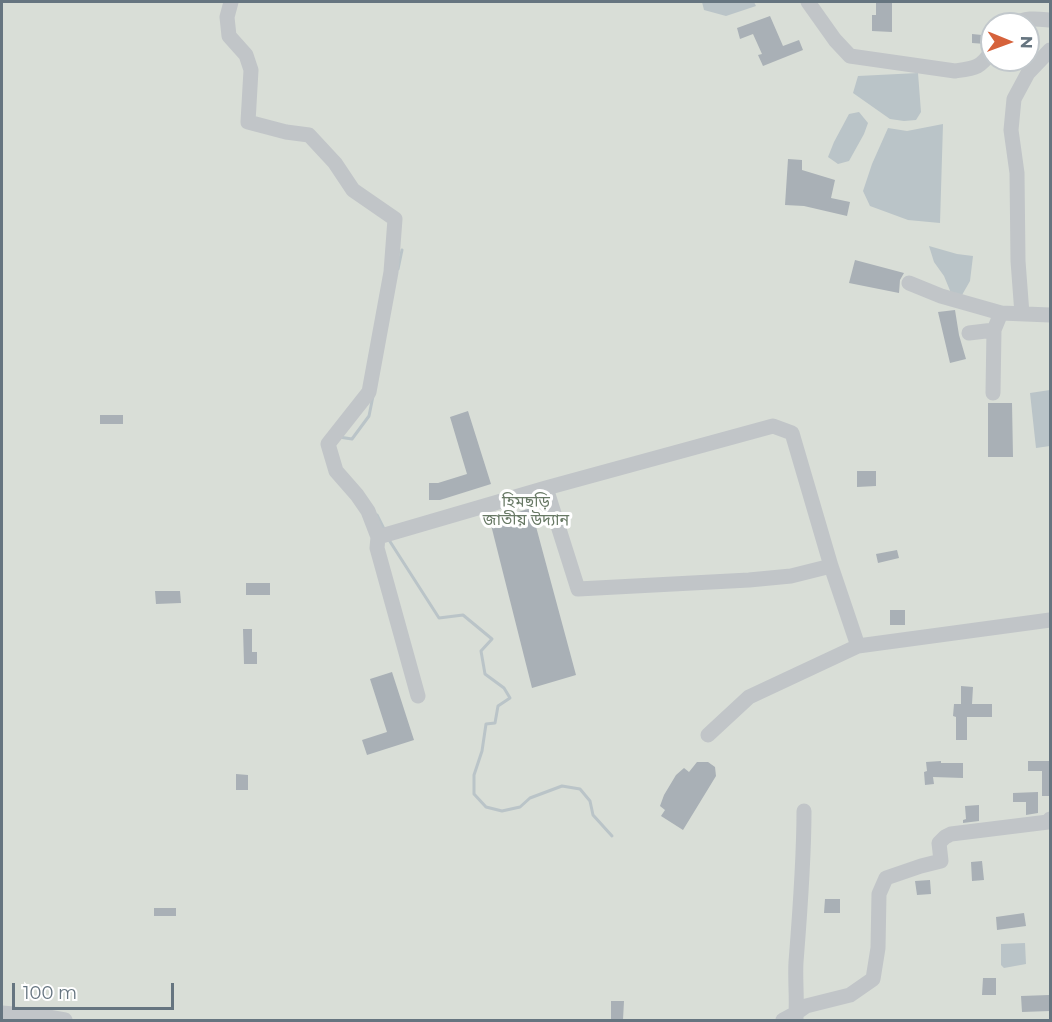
<!DOCTYPE html>
<meta charset="utf-8">
<style>
body{margin:0}
#map{position:relative;width:1052px;height:1022px;overflow:hidden;background:#f9f9f8;font-family:Montserrat,sans-serif}
canvas{display:block}
.frame{position:absolute;inset:0;border:3px solid #667580;pointer-events:none}
.north{position:absolute;left:980px;top:12px;width:60px;height:60px;box-sizing:border-box;background:#fff;border:2px solid #c2c8cc;border-radius:50%;rotate:91deg;font-size:16px;font-weight:700;line-height:24px;text-align:center;color:#667580}
.north::after{content:'';display:block;margin:auto;width:21px;height:27px;background:#d6623b;clip-path:polygon(50% 0,100% 100%,50% 72%,0 100%)}
.scale{position:absolute;left:12px;top:983px;width:162px;height:27px;box-sizing:border-box;border:3px solid #667580;border-top:0;padding-left:8px;font-size:18px;line-height:21px;white-space:nowrap;color:#667580;-webkit-text-stroke:4px #fff;paint-order:stroke}
</style>
<div id="map">
<canvas width="1052" height="1022"></canvas>
<div class="frame"></div>
<div class="north">N</div>
<div class="scale">100 m</div>
</div>
<script>
const c = document.querySelector('canvas').getContext('2d');
c.lineJoin = 'round';
function paint(path, color) { c.fillStyle = color; c.fill(path, 'evenodd'); }
function strokePath(path, color, width, dash) { c.strokeStyle = color; c.lineWidth = width; c.lineCap = dash ? 'butt' : 'round'; c.setLineDash(dash || []); c.stroke(path); }
function label(font, color, halo, rows, align = 'center') {
  c.font = font + ' Montserrat,"Noto Sans Bengali",sans-serif'; c.lineWidth = 6; c.setLineDash([]); c.textBaseline = 'middle'; c.strokeStyle = halo; c.fillStyle = color; for (const [text, x, y, turn = 0] of rows) {
    c.save(); c.translate(x, y); c.rotate((+turn || 0) * Math.PI / 180); c.textAlign = isNaN(turn) ? turn : align; if (halo) c.strokeText(text, 0, 0); c.fillText(text, 0, 0); c.restore();
  }
}
paint(new Path2D(`
 M2,2H1050V1020H2ZM992,24H1028V60H992Z`), '#d9ded7');
paint(new Path2D(`
 M702,2H754L756,6L726,16L704,10Z
 M918,73L921,112L916,120L904,121L890,119L853,93L858,76Z
 M859,112L868,123L864,134L849,161L838,164L828,157L834,142L849,114Z
 M943,124L940,223L908,220L870,206L863,191L872,164L888,128L907,131Z
 M929,246L957,254L973,256L970,281L962,295L951,293L944,276L934,262Z
 M1050,390V446L1036,448L1030,393Z
 M1025,943L1026,964L1004,968L1001,965V944Z`), '#bac4c8');
strokePath(new Path2D(`
 M398,269L402,250
 M339,437L352,439L369,416L373,396
 M377,515L385,531
 M389,540L439,618L463,615L492,639L481,651L485,674L504,688L510,698L498,706L495,723L486,724L482,751L474,775V794L486,807L502,811L520,807L530,798L562,786L580,789L590,801L593,815L612,836`), '#bac4c8', 3);
paint(new Path2D(`
 M876,2H892V32L872,31V15H876Z
 M770,16L783,46L799,40L803,50L763,66L758,55L762,54L753,34L740,39L737,28Z
 M982,32L992,33V41L986,44L972,43V34L982,35Z
 M788,159L802,160V170L835,180L831,198L850,202L847,216L804,206L785,205Z
 M855,260L904,273L900,280L899,293L849,283Z
 M955,310L959,335L966,359L950,363L938,312Z
 M988,403H1012L1013,457H988Z
 M468,411L491,484L440,500H429V483H438L467,474L450,417Z
 M100,415H123V424H100Z
 M857,471H876V486L857,487Z
 M531,508L576,675L532,688L490,521Z
 M897,550L899,558L878,563L876,554Z
 M246,583H270V595H246Z
 M155,591H180L181,603L156,604Z
 M890,610H905V625H890Z
 M243,629H252V652H257V664H244Z
 M392,672L414,740L367,755L362,740L387,732L370,679Z
 M961,686L973,687L972,704H992V717H967V740H956V717L953,716L954,704H961Z
 M941,761V763H963V778L933,777L934,784L925,785L924,772L927,771L926,762Z
 M1028,761H1050V796H1042V771H1028Z
 M697,762H708L715,767L716,776L683,830L661,816L665,810L660,806L664,795L676,775L684,768L689,772Z
 M236,774L248,775V790H236Z
 M1038,792V813L1026,815V802H1013V793Z
 M979,805V821L963,823V820L966,819L965,806Z
 M982,861L984,880L972,881L971,862Z
 M930,880L931,894L917,895L915,881Z
 M825,899H840V913H824Z
 M154,908H176V916H154Z
 M1024,913L1026,926L997,930L996,917Z
 M983,978H996V995H982Z
 M1049,995L1050,1011L1022,1012L1021,996Z
 M611,1001H624L623,1020H611Z`), '#a9b0b6');
strokePath(new Path2D(`
 M231,2L227,17L229,36L246,55L251,70L248,122L286,132L309,135L335,163L353,190L395,219L391,272L369,392L328,444L336,471L357,495L368,511L378,537L377,548L418,696
 M808,2L835,40L850,56L955,71C976,68 980,68 992,51
 M1015,24C1025,17 1038,19 1050,20
 M909,283L941,296L1001,313L1050,315
 M1022,314L1018,261L1017,173L1011,130L1014,99L1028,73L1050,50
 M969,333L994,330
 M993,393L994,330L1001,313
 M546,488L578,589L749,580L791,576L831,566
 M378,537L546,488L773,426L792,433L831,566L858,646L1050,620
 M708,735L749,697L858,646
 M2,1013L48,1017L65,1020
 M783,1020L796,1013C797,996 795,979 796,962C800,912 804,861 804,811
 M796,1020V1013L806,1006L850,995L873,979L878,948L879,894L886,878L921,866L941,861L939,843L945,837L951,834L1048,822L1050,819`), '#c1c5c8', 15);
label('16px', '#687965', '#fff', [
 ["হিমছড়ি",526,502],
 ["জাতীয় উদ্যান",526,520]
]);
</script>
